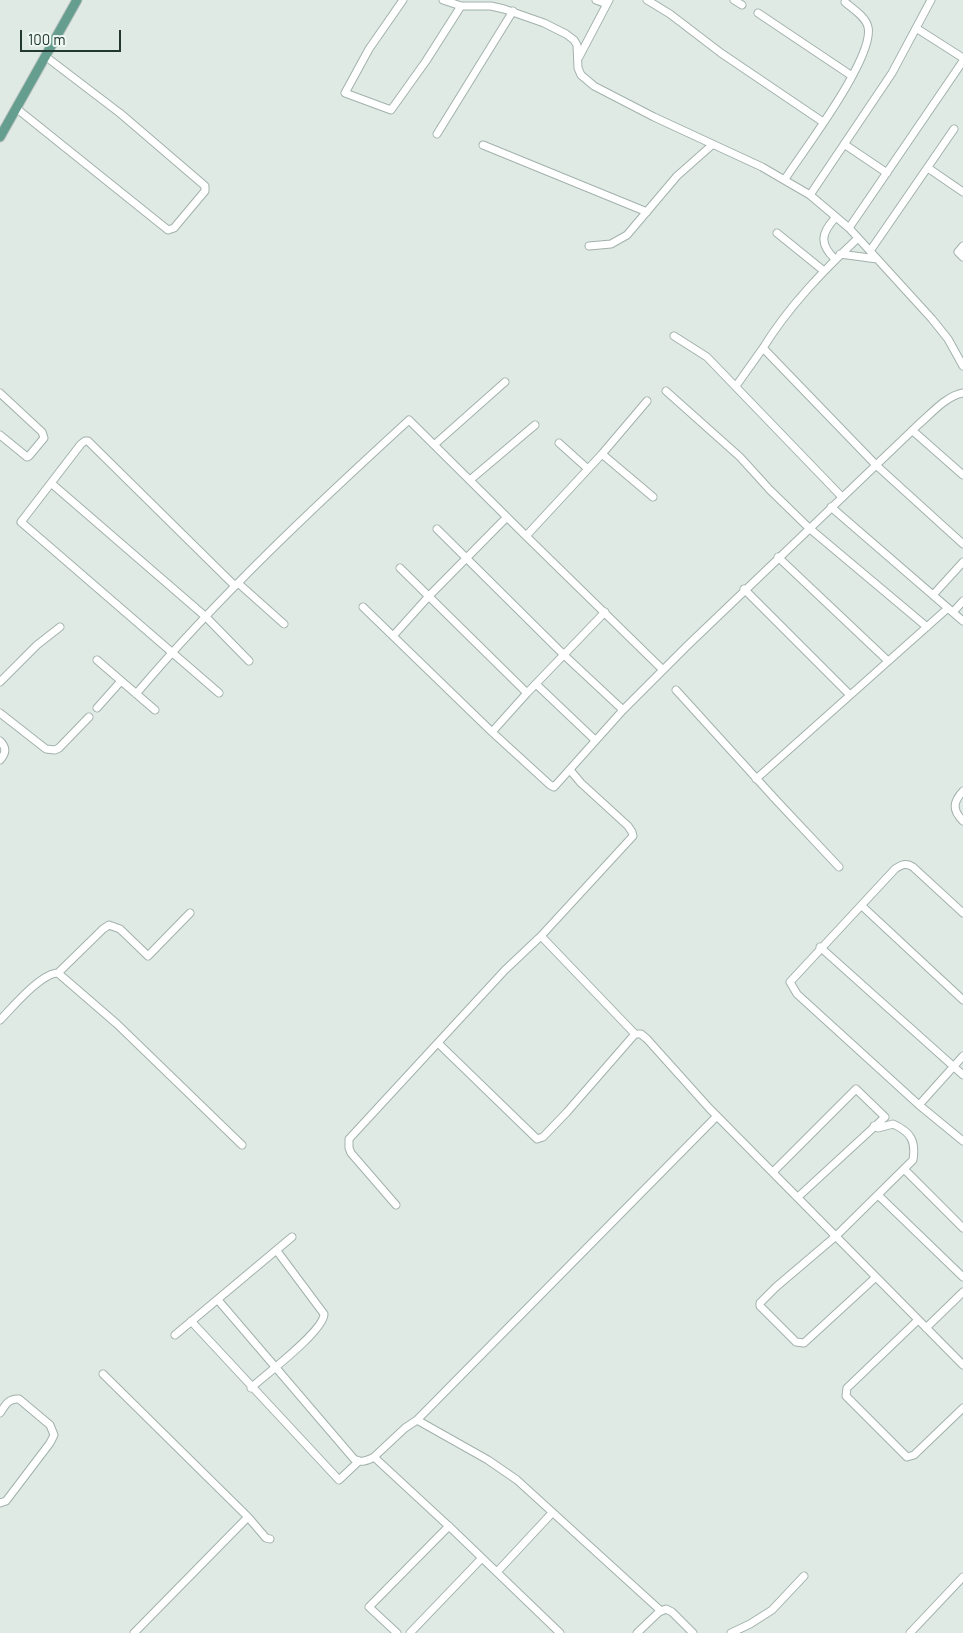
<!DOCTYPE html>
<style>
body{margin:0}
#map{position:relative;width:963px;height:1633px;overflow:hidden;background:#dfeae5;font-family:Barlow,sans-serif}
canvas{display:block}
.scale{position:absolute;left:20px;top:30px;width:101px;height:22px;box-sizing:border-box;border:2px solid #213932;border-top:0;padding-left:6px;font-size:15px;line-height:18px;white-space:nowrap;color:#213932;-webkit-text-stroke:4px #eff7f3;paint-order:stroke}
</style>
<div id="map">
<canvas width="963" height="1633"></canvas>
<div class="scale">100 m</div>
</div>
<script>
const c = document.querySelector('canvas').getContext('2d');
c.lineJoin = 'round';
function strokePath(path, color, width, dash) { c.strokeStyle = color; c.lineWidth = width; c.lineCap = dash ? 'butt' : 'round'; c.setLineDash(dash || []); c.stroke(path); }
const minor = new Path2D(`
 M403,0L369,49L345,93L391,110L426,61L461,6
 M443,0L461,6H491L504,9L544,23L566,34L574,40L577,45L578,68L581,75L594,86L654,117L762,167L810,195L849,228L932,319L948,339L963,366
 M596,0L607,4
 M647,0L670,14L721,53L823,122
 M734,0L742,5
 M758,13L852,76
 M916,28L963,58
 M579,57L609,0
 M16,108L168,230L174,228L205,191V186L121,114L45,56
 M437,134L513,11
 M844,144L887,173
 M483,145L647,212
 M928,168L963,192
 M785,179C803,151 875,57 868,27C866,17 853,9 845,2
 M810,195L892,73L931,0
 M849,228L963,61
 M777,233L824,271
 M589,246L611,244L627,235L677,176L712,145
 M963,246L958,252L963,257
 M870,251L954,129
 M840,254L877,259
 M835,259C819,244 821,233 836,217
 M674,336L707,357L842,497
 M763,348C789,306 823,271 858,238
 M736,386L763,348L876,465L963,544
 M666,391L740,457L770,490L809,528L927,627
 M0,393L42,432L44,438L29,456L27,457L0,435
 M913,431L963,475
 M559,443L588,469
 M434,445L505,382
 M602,454L653,497
 M470,480L535,425
 M51,483L206,617L249,661
 M831,507L963,621
 M437,529L564,655L623,710
 M526,536L663,670
 M778,557L888,661
 M400,568L527,693
 M238,583L284,624
 M744,589L850,695
 M933,595L963,562
 M363,607L492,732L550,785L554,787L623,710L687,646L919,424C932,413 946,396 963,393
 M953,612L963,601
 M393,636L429,596L507,517
 M97,660L155,710
 M0,682L37,645L60,627
 M536,684L595,740
 M676,690L776,800L839,867
 M219,693L21,522L81,444L85,441H88L235,586
 M136,694C219,596 314,507 409,420L526,536L602,454L647,401
 M97,708L121,681
 M0,713L46,749L55,750L59,748L89,717
 M492,732L527,693L605,612
 M0,741C7,748 6,753 0,760
 M756,779L948,608
 M963,791C953,802 952,810 963,821
 M862,906L963,1000
 M963,913L913,867C906,862 901,865 895,869L790,982L797,994L919,1105L963,1141
 M541,936L635,1034H641L647,1039L709,1108L963,1365
 M820,947L963,1075
 M58,973L103,929L109,925L120,929L148,956L190,913
 M0,1020C12,1008 41,973 58,973L117,1024L242,1145
 M438,1043L537,1139L543,1137L567,1112L635,1034
 M919,1105L963,1056
 M874,1126L878,1128L893,1124C911,1132 916,1141 913,1160L836,1236L776,1287L760,1303V1306L796,1342L804,1343L876,1277
 M905,1170L963,1228
 M773,1172L856,1089L885,1117L798,1197
 M878,1195L963,1277
 M396,1205L351,1153L349,1148V1139L505,970L541,936L633,836L632,832L628,826L581,783L570,770
 M218,1300L354,1459C361,1463 367,1461 374,1457L405,1428L417,1420L717,1116
 M918,1320L847,1388L846,1396L907,1457L914,1455L963,1408
 M191,1321L339,1480L359,1461
 M926,1328L963,1292
 M175,1335L292,1237
 M103,1374L248,1517L266,1538L270,1539
 M251,1388C265,1375 324,1331 324,1314L277,1251
 M0,1413C5,1406 8,1398 19,1399L50,1425L54,1435L50,1443L6,1501L0,1503
 M417,1420L488,1460L517,1480L661,1611
 M374,1457L454,1531L560,1633
 M497,1572L552,1513
 M134,1633L248,1517
 M397,1633L369,1607L449,1526
 M410,1633L482,1558
 M637,1633L659,1612L666,1609L672,1612L693,1633
 M731,1633L750,1624L772,1610L804,1576
 M910,1633L963,1577`);
const major = new Path2D(`
 M0,137L77,0`);
strokePath(minor, '#a2b1ac', 9);
strokePath(major, '#bcc4c2', 11);
strokePath(minor, '#fff', 7);
strokePath(major, '#659e8e', 9);
</script>
